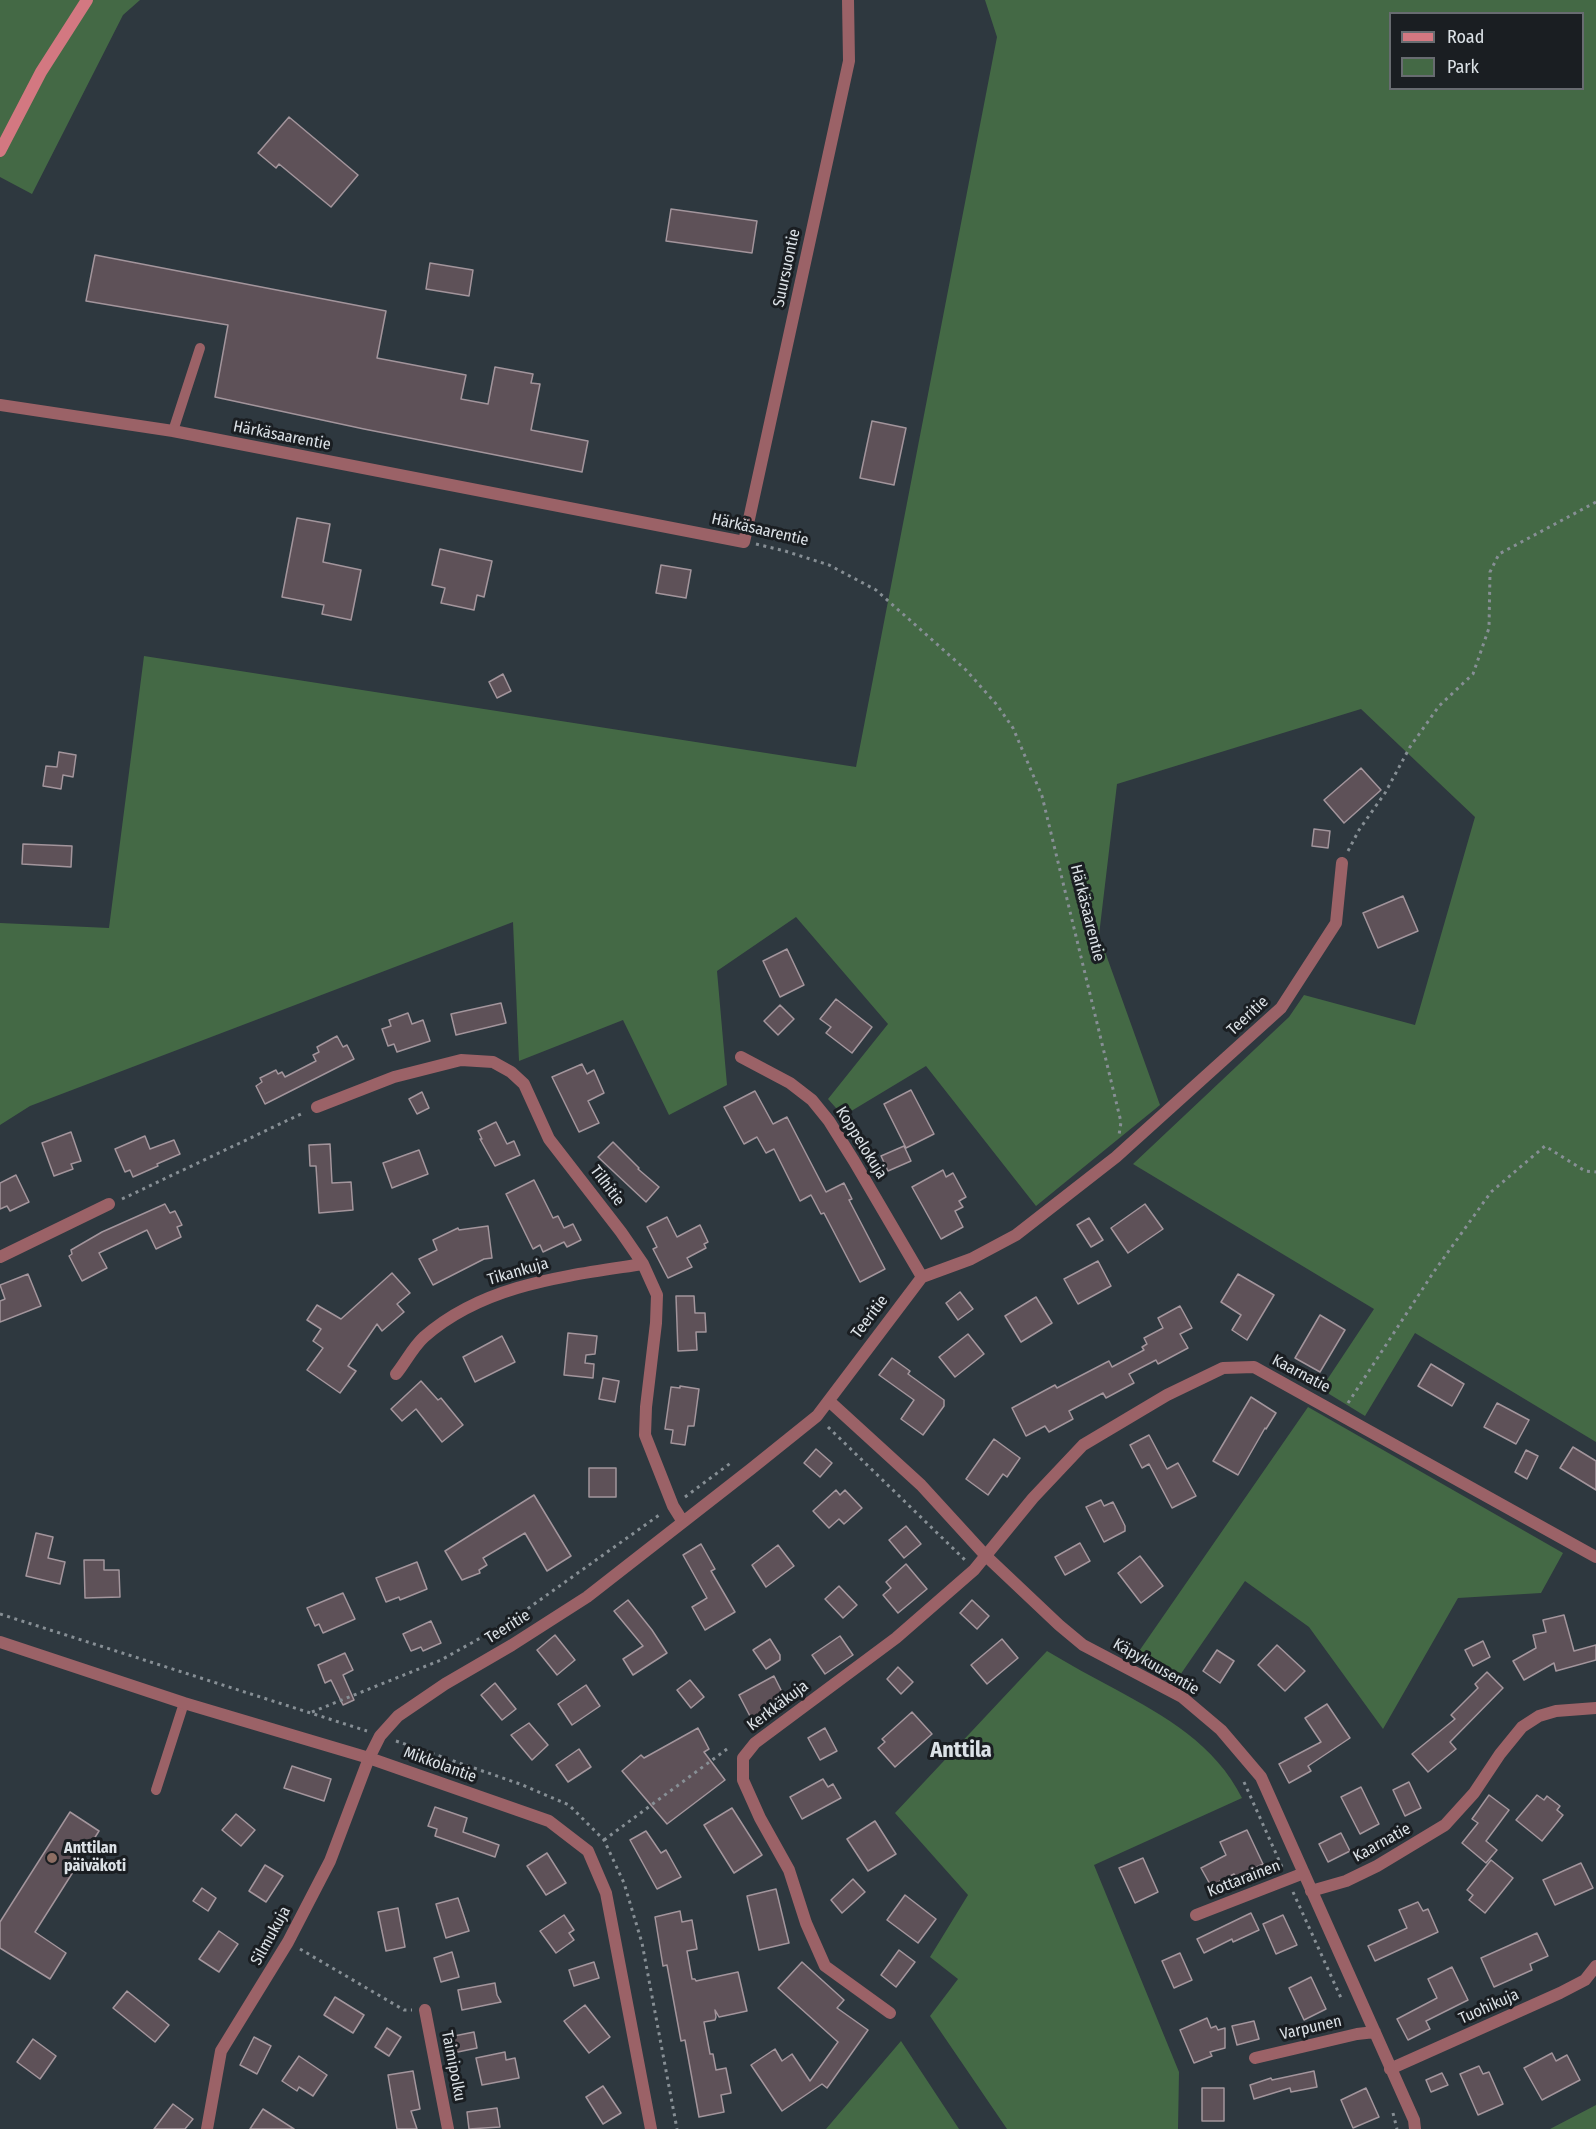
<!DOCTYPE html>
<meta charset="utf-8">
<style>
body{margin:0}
#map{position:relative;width:1596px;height:2129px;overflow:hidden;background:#2e383f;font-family:"Fira Sans Condensed",sans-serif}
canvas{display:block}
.legend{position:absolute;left:1389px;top:12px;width:195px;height:78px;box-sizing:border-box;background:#1a1e22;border:2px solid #686c71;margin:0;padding:8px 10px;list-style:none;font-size:18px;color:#dce2e7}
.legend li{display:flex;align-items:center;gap:12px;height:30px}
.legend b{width:30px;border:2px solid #686c71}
</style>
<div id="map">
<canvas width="1596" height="2129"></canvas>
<ul class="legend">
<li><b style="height:8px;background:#d37881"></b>Road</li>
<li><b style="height:16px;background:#446945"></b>Park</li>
</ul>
</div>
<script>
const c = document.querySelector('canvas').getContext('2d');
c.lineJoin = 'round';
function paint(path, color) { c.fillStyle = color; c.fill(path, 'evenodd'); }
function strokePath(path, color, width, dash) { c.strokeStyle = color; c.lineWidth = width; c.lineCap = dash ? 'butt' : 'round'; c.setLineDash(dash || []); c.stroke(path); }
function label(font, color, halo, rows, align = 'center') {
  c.font = font + ' "Fira Sans Condensed",sans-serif'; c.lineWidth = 6; c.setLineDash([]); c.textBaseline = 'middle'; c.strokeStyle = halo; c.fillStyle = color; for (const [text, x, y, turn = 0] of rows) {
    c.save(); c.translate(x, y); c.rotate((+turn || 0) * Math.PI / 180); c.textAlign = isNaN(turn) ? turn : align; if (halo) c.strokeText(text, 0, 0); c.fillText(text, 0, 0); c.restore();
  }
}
paint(new Path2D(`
 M0,0H140L123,15L32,194L0,177Z
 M985,0H1596V1442L1415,1333L1365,1416L1321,1389L1374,1309L1133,1164L1289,1017L1304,995L1415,1025L1475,817L1361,709L1117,784L1099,935L1160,1105L1036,1206L926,1066L843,1116L828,1099L888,1024L796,917L717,971L727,1085L669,1115L623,1020L519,1061L513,922L30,1106L0,1125V923L109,928L144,656L856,767L997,37ZM1390,14H1582V88H1390Z
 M1308,1407L1563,1553L1541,1593L1458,1598L1383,1729L1309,1627L1245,1581L1178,1678L1135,1657Z
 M1047,1651C1069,1664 1092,1677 1115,1689C1166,1717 1215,1744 1242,1798L1094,1865L1179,2072L1178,2129H1007L930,2016L958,1979L930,1957L968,1895L895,1813Z
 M901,2041L959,2129H826Z
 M1596,2105V2129H1550Z`), '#446945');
const building = new Path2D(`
 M289,117L358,175L331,207L279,164L276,168L258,153Z
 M671,209L757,221L752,253L666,241Z
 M95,255L386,311L377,358L466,375L461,399L488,404L495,367L533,374L531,383L540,384L531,430L588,441L582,472L364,429L215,397L228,325L86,301Z
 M430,263L473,270L469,296L426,289Z
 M872,421L906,428L894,485L860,478Z
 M297,518L330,524L323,562L361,570L351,620L322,614L324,605L282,597Z
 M440,549L492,561L484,597L477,595L474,610L441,603L445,588L432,585Z
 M661,565L691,570L686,598L656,593Z
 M503,674L511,691L497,698L489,682Z
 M59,752L76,755L73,777L63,775L61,789L43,786L46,766L57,767Z
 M1361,768L1381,790L1344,823L1324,800Z
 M1314,829L1330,831L1328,848L1312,846Z
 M23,844L72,846L71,867L22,864Z
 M1403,896L1418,931L1378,948L1363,913Z
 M787,949L804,985L780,997L763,961Z
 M836,999L872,1027L852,1053L826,1033L831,1027L820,1019Z
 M501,1003L506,1023L456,1035L451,1014Z
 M780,1005L794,1019L778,1035L764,1021Z
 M408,1013L412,1024L423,1020L430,1041L397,1052L394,1044L388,1046L382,1029L391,1026L389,1020Z
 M337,1036L343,1047L347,1045L354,1059L265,1104L256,1086L262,1082L260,1078L276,1070L278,1074L282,1072L285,1077L316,1061L313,1055L319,1052L317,1047Z
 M582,1064L587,1074L594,1070L604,1093L588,1101L599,1123L579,1132L552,1077Z
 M911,1090L934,1134L906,1148L884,1104Z
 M755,1091L773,1124L787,1117L826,1192L844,1183L852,1199L849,1200L885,1269L860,1282L824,1213L821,1214L811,1195L800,1201L774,1149L766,1153L757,1137L744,1144L724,1107Z
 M422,1092L429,1108L417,1114L409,1099Z
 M496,1122L507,1144L514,1141L520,1155L495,1166L480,1139H482L478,1131Z
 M71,1132L81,1161L71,1164L73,1169L54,1176L42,1143Z
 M145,1136L150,1149L174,1140L180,1154L157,1164L158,1166L133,1177L130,1170L125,1172L115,1149Z
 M613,1142L639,1168L638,1169L659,1187L646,1202L598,1157Z
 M330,1144L332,1183L351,1182L353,1210L319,1213L316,1166H310L309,1145Z
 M904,1146L911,1161L888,1171L881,1156Z
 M419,1150L428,1174L392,1188L383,1163Z
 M943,1170L946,1177L953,1173L966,1197L959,1201L963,1207L955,1211L963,1227L941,1239L912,1187Z
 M16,1175L29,1202L10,1211L7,1206L0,1209V1183Z
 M534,1180L553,1218L558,1216L564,1228L573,1224L581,1240L567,1247L564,1242L543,1252L540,1245L533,1249L506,1194Z
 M165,1204L170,1213L175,1211L182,1225L177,1227L181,1237L156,1249L147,1230L99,1253L107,1268L82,1281L69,1256L72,1254L71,1250L102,1232Z
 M1145,1204L1163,1229L1128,1253L1111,1228Z
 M667,1217L677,1237L700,1225L708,1242L704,1244L706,1248L687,1258L692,1267L668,1278L653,1249L657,1247L647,1227Z
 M1089,1218L1103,1240L1091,1247L1077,1225Z
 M488,1226L492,1258L484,1259L433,1285L419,1259L437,1250L433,1240L458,1228L459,1230Z
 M1098,1261L1111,1286L1078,1304L1064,1279Z
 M392,1273L410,1293L397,1304L404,1312L382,1331L377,1324L348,1366L356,1371L340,1393L307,1370L323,1348L313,1341L321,1329L307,1320L317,1305L341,1319Z
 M28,1274L41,1306L0,1322V1301L5,1299L0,1285Z
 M1238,1274L1274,1295L1247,1340L1232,1330L1241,1315L1221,1302Z
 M960,1292L973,1309L958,1320L946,1303Z
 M676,1296H694L695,1313H705L706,1332H696L697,1350L678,1351Z
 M1036,1297L1052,1323L1021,1342L1005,1316Z
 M1180,1306L1192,1328L1180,1334L1188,1348L1158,1364L1156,1360L1129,1374L1134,1383L1106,1398L1103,1393L1069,1411L1073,1419L1049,1432L1045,1426L1026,1436L1012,1408L1055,1385L1057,1388L1109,1361L1112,1367L1144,1350L1142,1347L1147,1344L1144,1338L1163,1328L1158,1318Z
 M1320,1315L1345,1330L1320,1372L1295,1358Z
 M568,1333L597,1336L595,1354L586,1355L585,1363L594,1364L593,1378L564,1375Z
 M968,1334L984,1354L955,1377L939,1357Z
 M502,1336L515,1362L475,1382L463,1357Z
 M892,1358L910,1371L908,1374L944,1400V1406L923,1435L901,1419L914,1400L879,1375Z
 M1431,1364L1464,1384L1452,1406L1418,1386Z
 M603,1378L619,1381L615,1402L599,1399Z
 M421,1381L438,1400L441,1398L463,1425L442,1442L416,1409L402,1421L391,1409Z
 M680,1386L699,1389L694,1426H688L685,1445L671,1443L673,1430L665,1429L671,1387L680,1388Z
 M1251,1397L1276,1413L1266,1429L1265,1428L1238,1475L1213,1461Z
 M1497,1403L1529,1420L1516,1444L1484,1427Z
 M1149,1435L1167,1469L1178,1463L1196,1496L1172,1508L1149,1464L1142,1468L1130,1445Z
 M994,1439L1020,1458L1007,1477L1003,1474L988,1495L966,1479Z
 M1573,1447L1596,1461V1490L1560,1468Z
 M816,1449L832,1463L820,1477L804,1463Z
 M1526,1450L1538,1456L1527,1479L1515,1472Z
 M589,1468H616V1497H589Z
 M836,1490L840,1495L845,1490L862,1508L844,1524L839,1519L829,1528L813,1511Z
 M534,1495L571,1556L547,1571L525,1533L483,1558L487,1565L479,1570L480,1573L462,1580L445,1551Z
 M1101,1500L1104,1506L1113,1502L1125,1526V1531L1104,1542L1086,1507Z
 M906,1526L921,1544L904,1558L889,1540Z
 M36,1533L53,1537L48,1558L65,1562L60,1584L26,1576Z
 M1080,1543L1090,1561L1065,1575L1055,1557Z
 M701,1544L715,1569L711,1571L735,1612L705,1630L692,1607L707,1598L683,1555Z
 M778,1545L794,1566L766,1587L752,1565Z
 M1140,1556L1163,1586L1141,1603L1118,1573Z
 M84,1560H104V1570H119L120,1597L85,1598Z
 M417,1562L427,1589L400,1600L399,1597L386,1602L376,1578Z
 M906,1564L927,1589L898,1613L883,1595L891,1588L886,1582Z
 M839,1586L857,1605L843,1618L825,1599Z
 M343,1593L355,1619L323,1633L319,1624L315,1626L307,1608Z
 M628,1600L652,1630L667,1653L633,1675L623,1659L643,1646L614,1611Z
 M972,1600L989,1616L977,1629L960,1613Z
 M1564,1615L1574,1651L1596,1645V1660L1556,1671L1554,1663L1524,1680L1513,1661L1536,1648L1533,1635L1546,1632L1543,1620Z
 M431,1621L441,1643L423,1651L421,1647L411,1651L403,1634Z
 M555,1635L575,1660L557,1675L537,1650Z
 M840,1636L853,1655L825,1674L812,1655Z
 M770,1639L780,1655V1660L766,1669L753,1650Z
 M1002,1639L1018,1658L987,1684L971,1665Z
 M1483,1641L1490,1657L1473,1666L1465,1650Z
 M1277,1645L1305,1671L1285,1691L1258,1665Z
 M1217,1650L1234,1661L1220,1683L1203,1671Z
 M345,1653L353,1670L343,1675L354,1700L343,1705L331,1680L325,1683L318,1665Z
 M898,1667L913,1682L901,1694L887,1679Z
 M1487,1672L1503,1688L1450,1742L1456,1749L1428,1772L1412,1754L1455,1719L1451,1715L1478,1688L1475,1684Z
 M774,1676L786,1700L751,1718L739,1695Z
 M690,1680L704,1697L691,1708L677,1690Z
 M495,1683L516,1709L502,1720L481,1695Z
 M586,1685L600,1706L572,1725L558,1704Z
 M1327,1704L1350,1738L1308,1766L1311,1771L1289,1783L1279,1764L1321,1742L1305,1718Z
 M912,1712L932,1734L895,1767L878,1748L885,1742L882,1739Z
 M529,1723L548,1745L532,1760L511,1735Z
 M698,1728L709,1749L704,1752L725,1780L667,1824L622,1771L641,1755L644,1758Z
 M825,1728L837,1751L820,1760L808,1738Z
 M579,1749L591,1767L568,1782L556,1765Z
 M292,1766L331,1779L324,1801L284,1788Z
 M823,1779L828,1787L833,1784L841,1798L802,1819L790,1797Z
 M1409,1782L1421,1808L1405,1816L1393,1790Z
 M1361,1787L1379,1824L1360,1834L1341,1797Z
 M1489,1795L1509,1810L1486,1841L1497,1850L1486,1863L1462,1843L1478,1823L1472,1819Z
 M1537,1795L1544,1800L1547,1796L1560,1806L1557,1810L1563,1815L1542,1841L1516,1820Z
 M435,1807L467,1818L463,1832L499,1845L495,1857L435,1836L437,1829L428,1826Z
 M732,1808L762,1855L734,1873L704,1825Z
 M70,1812L99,1831L35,1932L66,1953L50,1979L0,1948V1922Z
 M236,1814L255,1830L241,1846L222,1830Z
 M875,1821L896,1854L868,1871L847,1839Z
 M1247,1830L1263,1864L1236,1877L1234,1874L1211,1886L1201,1868L1226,1855L1220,1842Z
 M646,1831L661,1853L666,1850L681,1877L657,1889L630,1840Z
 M1341,1833L1350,1851L1328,1862L1319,1844Z
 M547,1853L566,1883L546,1895L527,1866Z
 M1143,1858L1158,1892L1135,1903L1119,1868Z
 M1491,1860L1513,1878L1485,1913L1469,1900L1473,1895L1467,1890Z
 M1581,1863L1593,1888L1555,1905L1543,1880Z
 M265,1865L283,1876L266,1902L249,1891Z
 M853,1879L865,1892L842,1913L831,1900Z
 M202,1888L216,1898L208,1911L193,1901Z
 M776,1889L789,1943L759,1950L747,1896Z
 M905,1895L936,1919L918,1943L887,1920Z
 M458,1898L469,1931L446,1938L436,1904Z
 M1418,1902L1423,1911L1428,1909L1438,1932L1375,1961L1368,1946L1407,1928L1399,1910Z
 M398,1908L405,1947L386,1951L378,1912Z
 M680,1911L682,1922L692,1920L697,1949L687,1951L692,1979H695L696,1981L738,1972L747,2011L719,2017L715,2010L716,2017L715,2020L704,2022L710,2054H713L716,2070L726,2068L731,2093L721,2095L724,2112L699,2117L685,2040L681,2041L667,1965L663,1966L655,1917Z
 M1251,1913L1259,1930L1233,1942L1232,1939L1204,1953L1197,1939Z
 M564,1915L574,1930L569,1933L574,1940L556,1953L540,1931Z
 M1283,1915L1297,1945L1276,1954L1263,1924Z
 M219,1931L238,1944L219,1972L199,1959Z
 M1537,1933L1548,1956L1530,1964L1532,1970L1494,1987L1481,1958Z
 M899,1950L915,1962L896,1987L881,1975Z
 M452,1952L459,1977L441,1982L434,1958Z
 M1180,1953L1192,1980L1174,1988L1162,1961Z
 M594,1962L599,1978L574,1986L569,1970Z
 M802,1962L844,2000L837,2008L868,2030L827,2088L822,2084L782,2111L751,2065L775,2049L782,2061L792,2054L810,2081L838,2042L778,1988Z
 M1452,1967L1468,2000L1426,2021L1430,2029L1408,2040L1397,2019L1437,1998L1428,1979Z
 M1311,1977L1326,2009L1304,2020L1289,1988Z
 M495,1983L497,1995L501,2002L462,2010L458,1990Z
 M127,1991L169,2025L155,2042L113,2008Z
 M335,1997L364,2015L353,2033L324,2015Z
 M585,2005L610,2037L589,2053L564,2021Z
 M1207,2018L1211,2028L1216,2026L1218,2030L1225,2028V2048L1210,2052L1212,2056L1194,2063L1180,2030Z
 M1254,2021L1259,2039L1237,2045L1232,2026Z
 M387,2028L401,2037L389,2056L375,2047Z
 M474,2032L477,2048L453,2053L449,2037Z
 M254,2037L271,2046L257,2074L240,2065Z
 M33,2039L56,2056L40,2079L17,2062Z
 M505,2052L506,2060L515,2058L519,2078L482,2085L476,2058Z
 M1552,2053L1556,2061L1567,2055L1580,2080L1542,2100L1524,2068Z
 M299,2056L327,2075L313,2096L299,2087L297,2091L282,2081Z
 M1479,2066L1483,2074L1489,2072L1503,2104L1478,2115L1460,2074Z
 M413,2071L420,2109L411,2111L417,2129H397L388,2075Z
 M1314,2071L1317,2087L1291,2092L1290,2088L1254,2099L1250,2085L1271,2078L1272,2080Z
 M1442,2073L1448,2085L1431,2092L1426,2080Z
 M603,2086L621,2113L603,2124L586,2097Z
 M1202,2088H1224V2121H1202Z
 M1366,2088L1379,2117L1353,2128L1341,2100Z
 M173,2104L193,2119L185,2129H154Z
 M497,2108L500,2127L469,2129L467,2112Z
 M263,2109L294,2129H250Z`);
paint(building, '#5e5158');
strokePath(building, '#a3959c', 1.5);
strokePath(new Path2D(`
 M756,544L785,551L829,565L876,590L966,670L997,705L1013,728L1042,796L1121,1122L1119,1135
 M1348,851L1359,830L1385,793L1410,747L1439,706L1473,674L1489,628L1490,572L1499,554L1596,502
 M122,1199L303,1113
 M1348,1403L1433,1273L1491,1192L1545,1146L1585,1171L1596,1172
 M828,1427L965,1560
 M685,1497L732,1462
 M0,1614L367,1731
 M312,1712L441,1660L509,1622L662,1513
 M396,1741L520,1784L569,1805L604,1840L624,1883L642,1943L677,2129
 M1244,1782L1282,1867
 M604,1840L727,1749L731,1751
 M1293,1892L1341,1998
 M300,1949L404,2010H412
 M1393,2113L1397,2129`), '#878f95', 3, [3, 4.5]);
strokePath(new Path2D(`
 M173,431L200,348
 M156,1790L184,1703`), '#9b6267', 10);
strokePath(new Path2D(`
 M0,405L173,431L744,542L849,61L848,0
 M741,1057L790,1083L812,1100L829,1121L854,1161L922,1277
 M317,1107L394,1077L461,1060L493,1062L511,1072L524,1084L549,1139L621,1232L643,1264L657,1295L656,1323L646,1407L645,1435L673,1506L683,1522
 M0,1257L109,1204
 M396,1374C405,1363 413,1347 424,1337C484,1284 566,1276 643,1264
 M829,1401L921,1485L986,1556L1059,1625L1083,1645L1182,1697L1221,1730L1261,1777L1414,2120L1415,2129
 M0,1642L184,1703L369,1758L549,1821L588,1851L606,1893L651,2129
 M1311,1891L1346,1881L1377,1866L1445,1825L1474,1793L1500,1754L1522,1727L1539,1716L1556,1711L1596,1708
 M1196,1915L1304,1873
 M425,2010L448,2129
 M890,2013L825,1966L806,1923L789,1870L760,1818L743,1780V1758L755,1743L896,1638L974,1570L1033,1498L1083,1445L1167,1395L1223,1368L1254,1367L1596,1557
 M1255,2058L1357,2034L1375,2032
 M1390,2069L1560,1993L1585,1980L1596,1966
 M207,2129L221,2051L288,1942L330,1861L369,1758L380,1736L398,1716L445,1684L512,1645L587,1597L751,1469L817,1416L922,1277L971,1259L1016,1235L1116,1157L1281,1008L1336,923L1342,863`), '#9b6267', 12);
strokePath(new Path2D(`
 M0,151L41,72L87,0`), '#d37881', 12);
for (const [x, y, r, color] of [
 [52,1858,6,"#8d6e63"]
]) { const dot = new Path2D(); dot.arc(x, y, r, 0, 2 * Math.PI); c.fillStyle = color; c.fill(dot); strokePath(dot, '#1a1e22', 2); }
label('16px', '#dce2e7', '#1a1e22', [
 ["Suursuontie",787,268,-78],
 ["Härkäsaarentie",282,436,11],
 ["Härkäsaarentie",760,530,13],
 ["Härkäsaarentie",1087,913,76],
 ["Teeritie",1248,1016,-43],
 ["Koppelokuja",861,1143,58],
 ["Tilhitie",607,1186,53],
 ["Tikankuja",518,1272,-16],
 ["Teeritie",870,1317,-53],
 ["Kaarnatie",1301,1374,28],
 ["Teeritie",508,1627,-32],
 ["Käpykuusentie",1156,1667,30],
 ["Kerkkäkuja",778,1706,-37],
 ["Mikkolantie",440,1765,20],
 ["Kaarnatie",1382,1843,-29],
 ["Kottarainen",1244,1879,-21],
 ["Silmukuja",271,1936,-61],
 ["Tuohikuja",1489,2007,-24],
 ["Varpunen",1311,2028,-13],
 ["Taimipolku",453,2066,79]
]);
label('bold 16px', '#dce2e7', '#1a1e22', [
 ["Anttilan",64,1849],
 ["päiväkoti",64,1867]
], 'left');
label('bold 22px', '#dce2e7', '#1a1e22', [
 ["Anttila",961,1751]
]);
</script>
